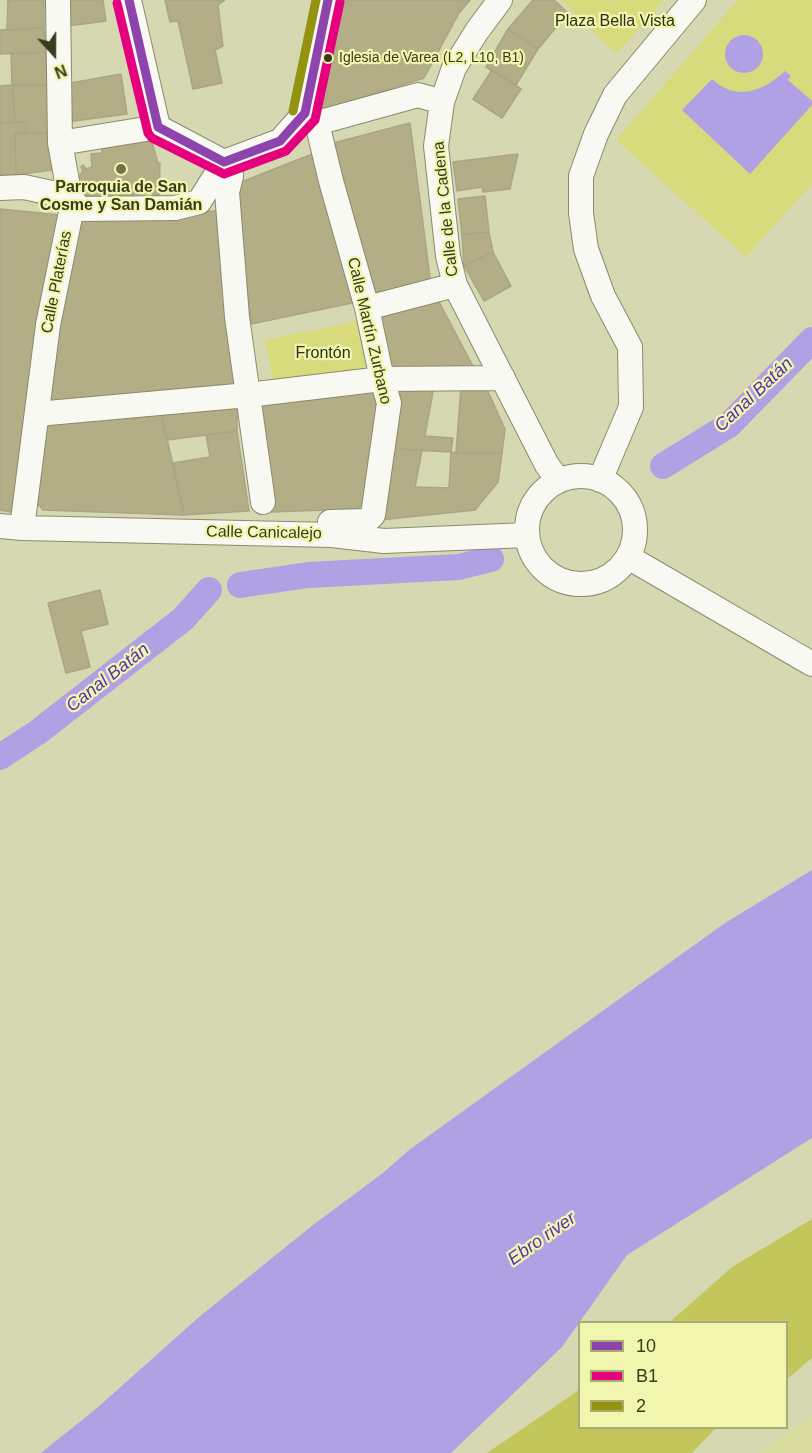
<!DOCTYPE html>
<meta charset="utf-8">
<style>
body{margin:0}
#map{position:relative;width:812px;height:1453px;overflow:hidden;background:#d6d8b1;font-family:Helvetica,sans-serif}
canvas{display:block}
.legend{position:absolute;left:578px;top:1321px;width:210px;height:108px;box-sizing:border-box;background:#f1f6ae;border:2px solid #a8ab74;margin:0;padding:8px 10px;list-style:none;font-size:18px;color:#3a3b1e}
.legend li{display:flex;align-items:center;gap:12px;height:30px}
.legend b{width:30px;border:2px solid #a8ab74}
.north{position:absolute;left:24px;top:24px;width:60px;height:60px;-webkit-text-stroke:4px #f1f6ae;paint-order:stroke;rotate:159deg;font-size:16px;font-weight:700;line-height:24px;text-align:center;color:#3a3b1e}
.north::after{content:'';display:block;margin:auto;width:21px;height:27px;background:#3a3b1e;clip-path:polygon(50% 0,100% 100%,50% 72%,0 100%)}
</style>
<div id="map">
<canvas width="812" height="1453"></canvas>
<ul class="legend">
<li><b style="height:8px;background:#8e44ad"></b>10</li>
<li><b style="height:8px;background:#e5007d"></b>B1</li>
<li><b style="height:8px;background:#939310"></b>2</li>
</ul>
<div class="north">N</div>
</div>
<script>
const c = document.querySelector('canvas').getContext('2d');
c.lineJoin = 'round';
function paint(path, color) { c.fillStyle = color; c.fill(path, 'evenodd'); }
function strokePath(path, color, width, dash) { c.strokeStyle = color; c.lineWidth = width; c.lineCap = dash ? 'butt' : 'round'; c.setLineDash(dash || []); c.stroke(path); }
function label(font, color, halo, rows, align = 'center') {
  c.font = font + ' Helvetica,sans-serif'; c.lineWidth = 4.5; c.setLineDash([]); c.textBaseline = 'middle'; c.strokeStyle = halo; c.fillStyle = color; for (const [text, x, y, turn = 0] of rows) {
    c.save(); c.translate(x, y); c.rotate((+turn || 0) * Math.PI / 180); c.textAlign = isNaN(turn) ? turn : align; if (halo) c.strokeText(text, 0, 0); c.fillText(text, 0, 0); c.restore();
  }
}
paint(new Path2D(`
 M812,1416V1453H757Z`), '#d8dc9f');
paint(new Path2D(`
 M562,0H665L616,54Z
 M738,0H812V184L746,257L616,140Z
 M372,318L382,368L275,390L265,340Z`), '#d7db7c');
paint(new Path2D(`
 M812,1219V1358L787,1379L786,1322H670L732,1267Z
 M579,1390L580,1428H716L692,1453H487Z`), '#c3c65a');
paint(new Path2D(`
 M725 54a19 19 0 1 1 38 0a19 19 0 1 1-38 0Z
 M785,71L791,76L788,80L812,101V105L750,174L682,110L712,79C736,102 764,91 785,71Z
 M812,870V1138L627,1255L562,1347L451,1453H41L97,1408L199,1317L313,1225L383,1173L409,1150L725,923Z`), '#b0a0e4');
strokePath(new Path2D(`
 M663,466L729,425L812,340
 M240,585L308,575L459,567L491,559
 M0,757L38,732L183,619L209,590`), '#b0a0e4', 26);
const building = new Path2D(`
 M8,0H44V28L7,30Z
 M68,0H103L106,21L67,26Z
 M165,0H225L218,5L223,46L215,50L222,83L193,89L178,21L170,22Z
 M342,0H470L459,13L424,78L319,111Z
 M533,0H554L568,13L538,49L508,29Z
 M44,28L46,52L0,54V30Z
 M508,29L538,49L516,85L486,67Z
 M46,52L47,85H12L11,54Z
 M492,70L521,89L502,118L473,99Z
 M121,74L127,114L67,122L65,84Z
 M12,85H47L50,133H26V122H15Z
 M12,85L15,122L0,123V86Z
 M26,122V133H15L16,175H0V123Z
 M410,123L431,285L374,299L333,143Z
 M15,133H50L52,170L16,175Z
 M151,139L158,163H160L159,198H153V193L132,195V198L105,200L104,196L98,197L95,200V197L88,196L86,199L84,197L86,194L80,189L79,180L76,178L77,175L80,176L83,170L81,167L83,165L86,169L92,167L91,154L102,153L101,142Z
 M315,153L357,302L251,324L236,184Z
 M518,154L510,189L483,192L482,187L457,191L453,162Z
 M485,196L489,232L462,235L458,199Z
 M0,209L60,215L16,513L0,510Z
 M216,211L235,387L43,408L80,219Z
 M489,232L493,252L464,266L462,235Z
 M493,252L511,286L484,301L464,266Z
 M436,296L476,372L391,370L370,312Z
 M485,385L505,429L502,453H456L461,386Z
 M402,386H434L425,436L453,438L451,452L392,449Z
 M376,389L383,396L366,502L357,509L270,512L258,401Z
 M231,404L237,409V431L167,440L161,412Z
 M161,412L184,515L43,510L37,503L41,419Z
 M237,431L249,511L184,515L173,463L210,457L206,435Z
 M392,449L422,450L415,487L449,488L451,452L502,453L498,482L475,510L380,520Z
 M100,590L108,624L81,631L90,667L66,673L48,603Z`);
paint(building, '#b4ae87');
strokePath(building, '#a9a587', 1.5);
const street = new Path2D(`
 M129,0L158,127
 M500,0L477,31L454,68L442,102L436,146L448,256L455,285L547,465L559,481
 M305,113L317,123L418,95L442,102
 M317,123L331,181L367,308L382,379L389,403L373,515L367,521L330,522
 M158,127L224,162L280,141L305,113L328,0
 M60,143L158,127
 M229,160L231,176L227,192L237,317L263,502
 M0,188L24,187L70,197
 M70,197L80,209L175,208L199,202L224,162
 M367,308L455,285
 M37,414L248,395L382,379L503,378
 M527 530a54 54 0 1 1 108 0a54 54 0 1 1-108 0Z
 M600,480L631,407L630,347L603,296L586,249L581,213V176L596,134L615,95L694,0
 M0,526L22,528L332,535L384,541L527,535
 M22,528L48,325L71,212L70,197L60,143L58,0
 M628,557L812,664`);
strokePath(street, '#8a8b6c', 26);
strokePath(street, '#f9f9f3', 24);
strokePath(new Path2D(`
 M129,0L158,127L224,162L280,141L305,113L328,0`), '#8e44ad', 9);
strokePath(new Path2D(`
 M117,3L148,133L152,138L224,174L286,151L315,120L340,2`), '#e5007d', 9);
strokePath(new Path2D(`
 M293,111L316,0`), '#939310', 9);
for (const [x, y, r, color] of [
 [328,58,5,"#3a3b1e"],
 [121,169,6,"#717251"]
]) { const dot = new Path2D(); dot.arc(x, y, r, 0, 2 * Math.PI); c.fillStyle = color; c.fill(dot); strokePath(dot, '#f1f6ae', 2); }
label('14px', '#3a3b1e', '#f1f6ae', [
 ["Iglesia de Varea (L2, L10, B1)",339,58]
], 'left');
label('16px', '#2e2f18', '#f1f6ae', [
 ["Plaza Bella Vista",615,22],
 ["Frontón",323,354]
]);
label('bold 16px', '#3a3b1e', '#f1f6ae', [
 ["Parroquia de San",121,188],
 ["Cosme y San Damián",121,206]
]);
label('16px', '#3a3b1e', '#f1f6ae', [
 ["Calle de la Cadena",446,209,-96],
 ["Calle Platerías",57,282,-79],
 ["Calle Martín Zurbano",369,331,77],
 ["Calle Canicalejo",264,533,1]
]);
label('italic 18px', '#5a30b3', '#f1f6ae', [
 ["Canal Batán",754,395,-43],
 ["Canal Batán",108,678,-38],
 ["Ebro river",542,1239,-35]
]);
</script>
